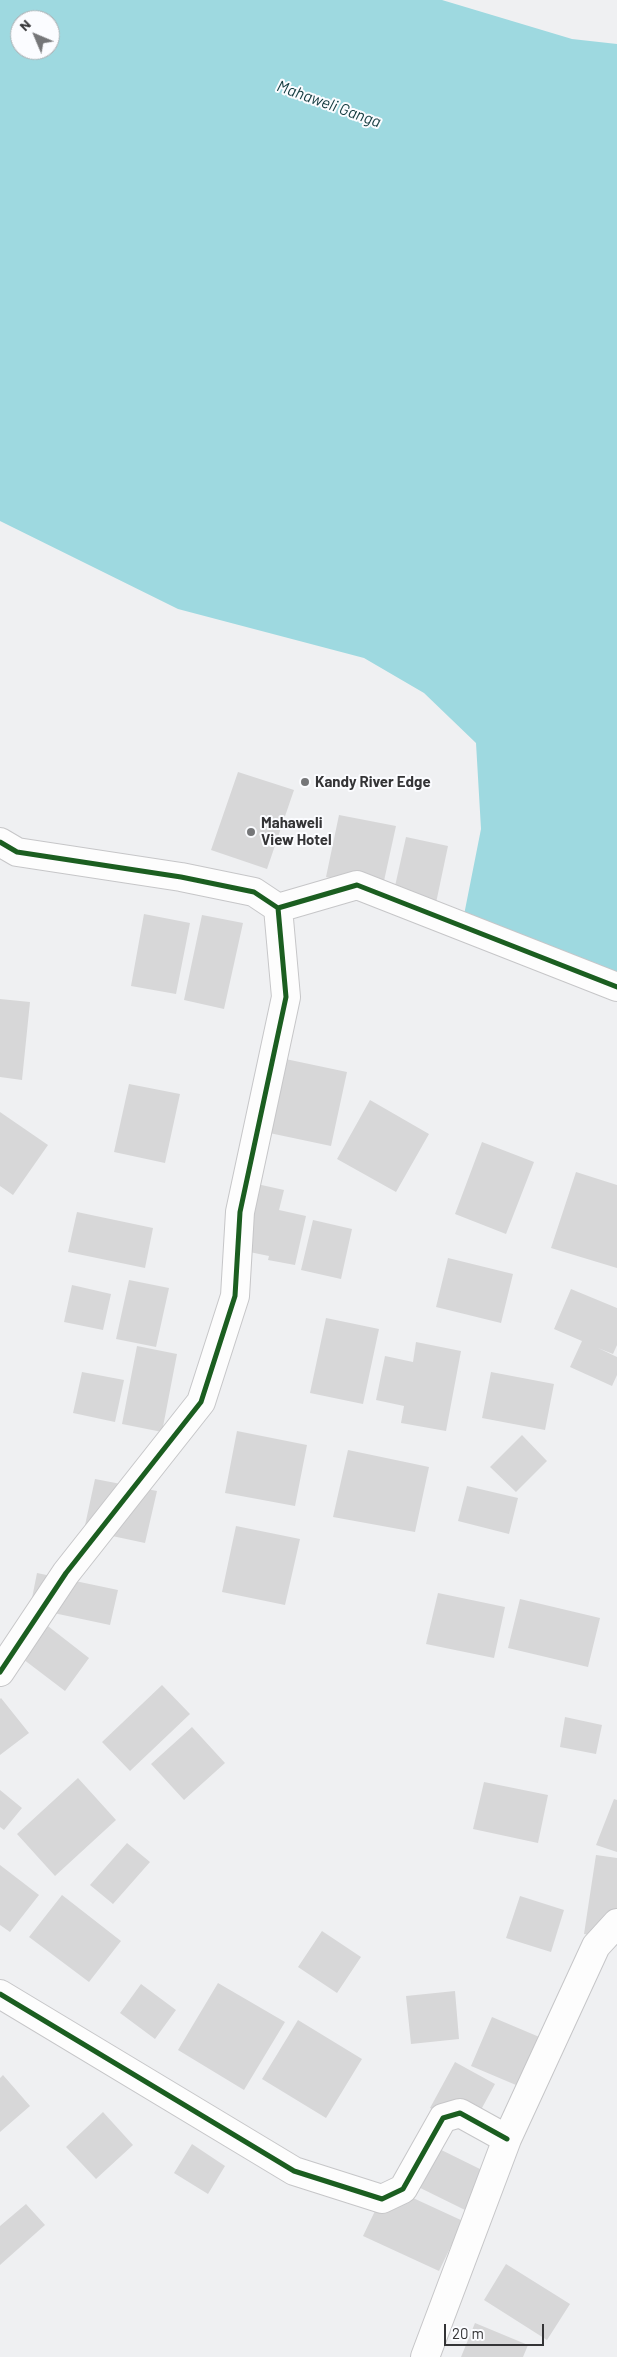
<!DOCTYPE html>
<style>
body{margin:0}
#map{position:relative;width:617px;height:2357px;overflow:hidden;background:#eff0f2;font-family:Barlow,sans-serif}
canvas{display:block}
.north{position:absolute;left:10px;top:10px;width:50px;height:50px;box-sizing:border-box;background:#fbfcff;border:1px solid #abacaf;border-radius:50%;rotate:315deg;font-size:14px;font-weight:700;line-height:20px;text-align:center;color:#343436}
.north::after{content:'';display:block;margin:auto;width:18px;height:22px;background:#757678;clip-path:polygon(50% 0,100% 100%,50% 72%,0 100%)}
.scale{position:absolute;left:444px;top:2324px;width:100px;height:22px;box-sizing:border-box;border:2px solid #343436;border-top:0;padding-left:6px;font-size:15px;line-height:18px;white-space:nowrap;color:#343436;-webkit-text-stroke:4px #fbfcff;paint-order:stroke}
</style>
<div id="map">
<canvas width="617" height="2357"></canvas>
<div class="north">N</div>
<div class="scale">20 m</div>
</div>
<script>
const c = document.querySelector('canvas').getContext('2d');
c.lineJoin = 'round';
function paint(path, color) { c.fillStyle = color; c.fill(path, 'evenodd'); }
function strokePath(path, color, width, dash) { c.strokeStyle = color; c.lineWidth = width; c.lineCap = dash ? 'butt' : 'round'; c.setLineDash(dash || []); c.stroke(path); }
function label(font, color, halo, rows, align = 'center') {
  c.font = font + ' Barlow,sans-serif'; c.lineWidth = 4; c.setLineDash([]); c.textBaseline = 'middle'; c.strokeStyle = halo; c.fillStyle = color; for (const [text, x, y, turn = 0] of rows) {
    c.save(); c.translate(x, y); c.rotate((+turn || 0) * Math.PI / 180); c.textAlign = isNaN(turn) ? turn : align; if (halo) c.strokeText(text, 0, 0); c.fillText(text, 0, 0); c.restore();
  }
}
paint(new Path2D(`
 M0,0H442L572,39L617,44V983L464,915L481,829L476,743L424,693L364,658L178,609L0,521ZM20,20H50V50H20Z`), '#9ed9e0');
paint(new Path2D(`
 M238,772L294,790L267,869L211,850Z
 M339,815L396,826L382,890L326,877Z
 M406,837L448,846L432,922L389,913Z
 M144,914L190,923L176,994L131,986Z
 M202,915L243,923L224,1009L184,1000Z
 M0,999L30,1002L22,1080L0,1077Z
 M276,1057L347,1072L331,1146L260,1131Z
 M129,1084L180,1094L165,1163L114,1152Z
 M370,1100L429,1134L396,1192L337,1159Z
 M0,1112L48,1145L13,1195L0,1186Z
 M482,1142L534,1162L506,1234L455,1214Z
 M576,1172L617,1185V1268L551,1248Z
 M239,1180L284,1190L279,1210L306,1216L295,1265L268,1260L269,1256L225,1247Z
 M77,1212L153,1228L145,1268L68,1252Z
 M313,1220L352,1229L341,1279L301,1270Z
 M448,1258L513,1274L501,1323L436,1307Z
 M129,1280L169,1288L156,1347L116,1339Z
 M72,1285L111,1294L103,1330L64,1322Z
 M571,1289L617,1308V1345L613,1354L598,1348L617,1357V1375L612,1386L570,1367L582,1341L554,1329Z
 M326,1318L379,1329L363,1404L310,1393Z
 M416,1342L461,1351L446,1431L401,1423L404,1406L376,1400L385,1356L413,1362Z
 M137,1346L177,1354L162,1432L122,1424Z
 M82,1372L124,1380L115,1422L73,1413Z
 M491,1372L554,1384L545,1430L482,1418Z
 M237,1431L307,1445L295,1506L225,1493Z
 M522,1435L547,1461L516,1492L490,1467Z
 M348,1450L429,1467L415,1532L333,1517Z
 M95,1479L157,1491L145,1543L84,1530Z
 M467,1486L518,1498L509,1534L458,1521Z
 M236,1526L300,1539L285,1605L222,1592Z
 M37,1573L118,1590L110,1625L30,1608Z
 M438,1593L505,1607L494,1658L426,1644Z
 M520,1599L600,1618L588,1667L508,1648Z
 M44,1623L89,1658L65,1691L19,1656Z
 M162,1685L190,1714L130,1771L102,1742Z
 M1,1698L29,1733L0,1755V1699Z
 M565,1717L602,1725L596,1754L560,1747Z
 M192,1727L225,1763L184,1800L151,1764Z
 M78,1778L116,1820L55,1876L17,1834Z
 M484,1782L548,1795L538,1843L473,1829Z
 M0,1790L22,1808L4,1830L0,1827Z
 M614,1799L617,1800V1852L596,1845Z
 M127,1843L150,1862L113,1904L90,1885Z
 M596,1855L617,1858V1939L584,1934Z
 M0,1865L39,1895L10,1932L0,1925Z
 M62,1895L121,1941L89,1982L29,1937Z
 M520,1896L564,1910L551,1952L506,1938Z
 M322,1931L361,1957L337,1993L298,1967Z
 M218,1983L285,2022L244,2090L178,2050Z
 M141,1984L176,2010L155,2039L120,2013Z
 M455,1991L459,2039L411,2044L406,1996Z
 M492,2017L563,2047L542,2096L471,2066Z
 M298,2020L362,2059L326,2118L262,2079Z
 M455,2062L495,2084L470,2130L430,2108Z
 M3,2075L30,2106L0,2132V2078Z
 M103,2112L133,2145L96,2179L66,2147Z
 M417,2138L484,2171L465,2210L398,2177Z
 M192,2144L225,2166L208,2194L174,2173Z
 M387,2186L463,2221L439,2271L363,2236Z
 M26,2204L45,2225L0,2265V2226Z
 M506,2264L570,2304L547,2340L484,2300Z
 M475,2323L528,2345L523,2357H461Z`), '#d7d7d8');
const street = new Path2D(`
 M0,842L17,852L181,877L254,892L278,908L357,885L617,987
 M0,1672L66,1573L201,1402L235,1296L240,1212L286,997L278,908
 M0,1994L294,2171L382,2199L403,2189L443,2118L460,2113L507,2139
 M425,2357L507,2139L596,1946L617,1923`);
strokePath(street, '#c6c6c8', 30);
strokePath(street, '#fdfdfd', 28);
strokePath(new Path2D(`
 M0,842L17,852L181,877L254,892L278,908L357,885L617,987
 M0,1672L66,1573L201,1402L235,1296L240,1212L286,997L278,908
 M0,1994L294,2171L382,2199L403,2189L443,2118L460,2113L507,2139`), '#1b5e20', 5);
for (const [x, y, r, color] of [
 [305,782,5,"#757678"],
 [251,832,5,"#757678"]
]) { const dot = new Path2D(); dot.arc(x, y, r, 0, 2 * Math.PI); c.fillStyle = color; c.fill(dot); strokePath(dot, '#fbfcff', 2); }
label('bold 15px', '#343436', '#fbfcff', [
 ["Kandy River Edge",315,782],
 ["Mahaweli",261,823],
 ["View Hotel",261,840]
], 'left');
label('italic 16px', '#133b3f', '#fbfcff', [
 ["Mahaweli Ganga",329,104,20]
]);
</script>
